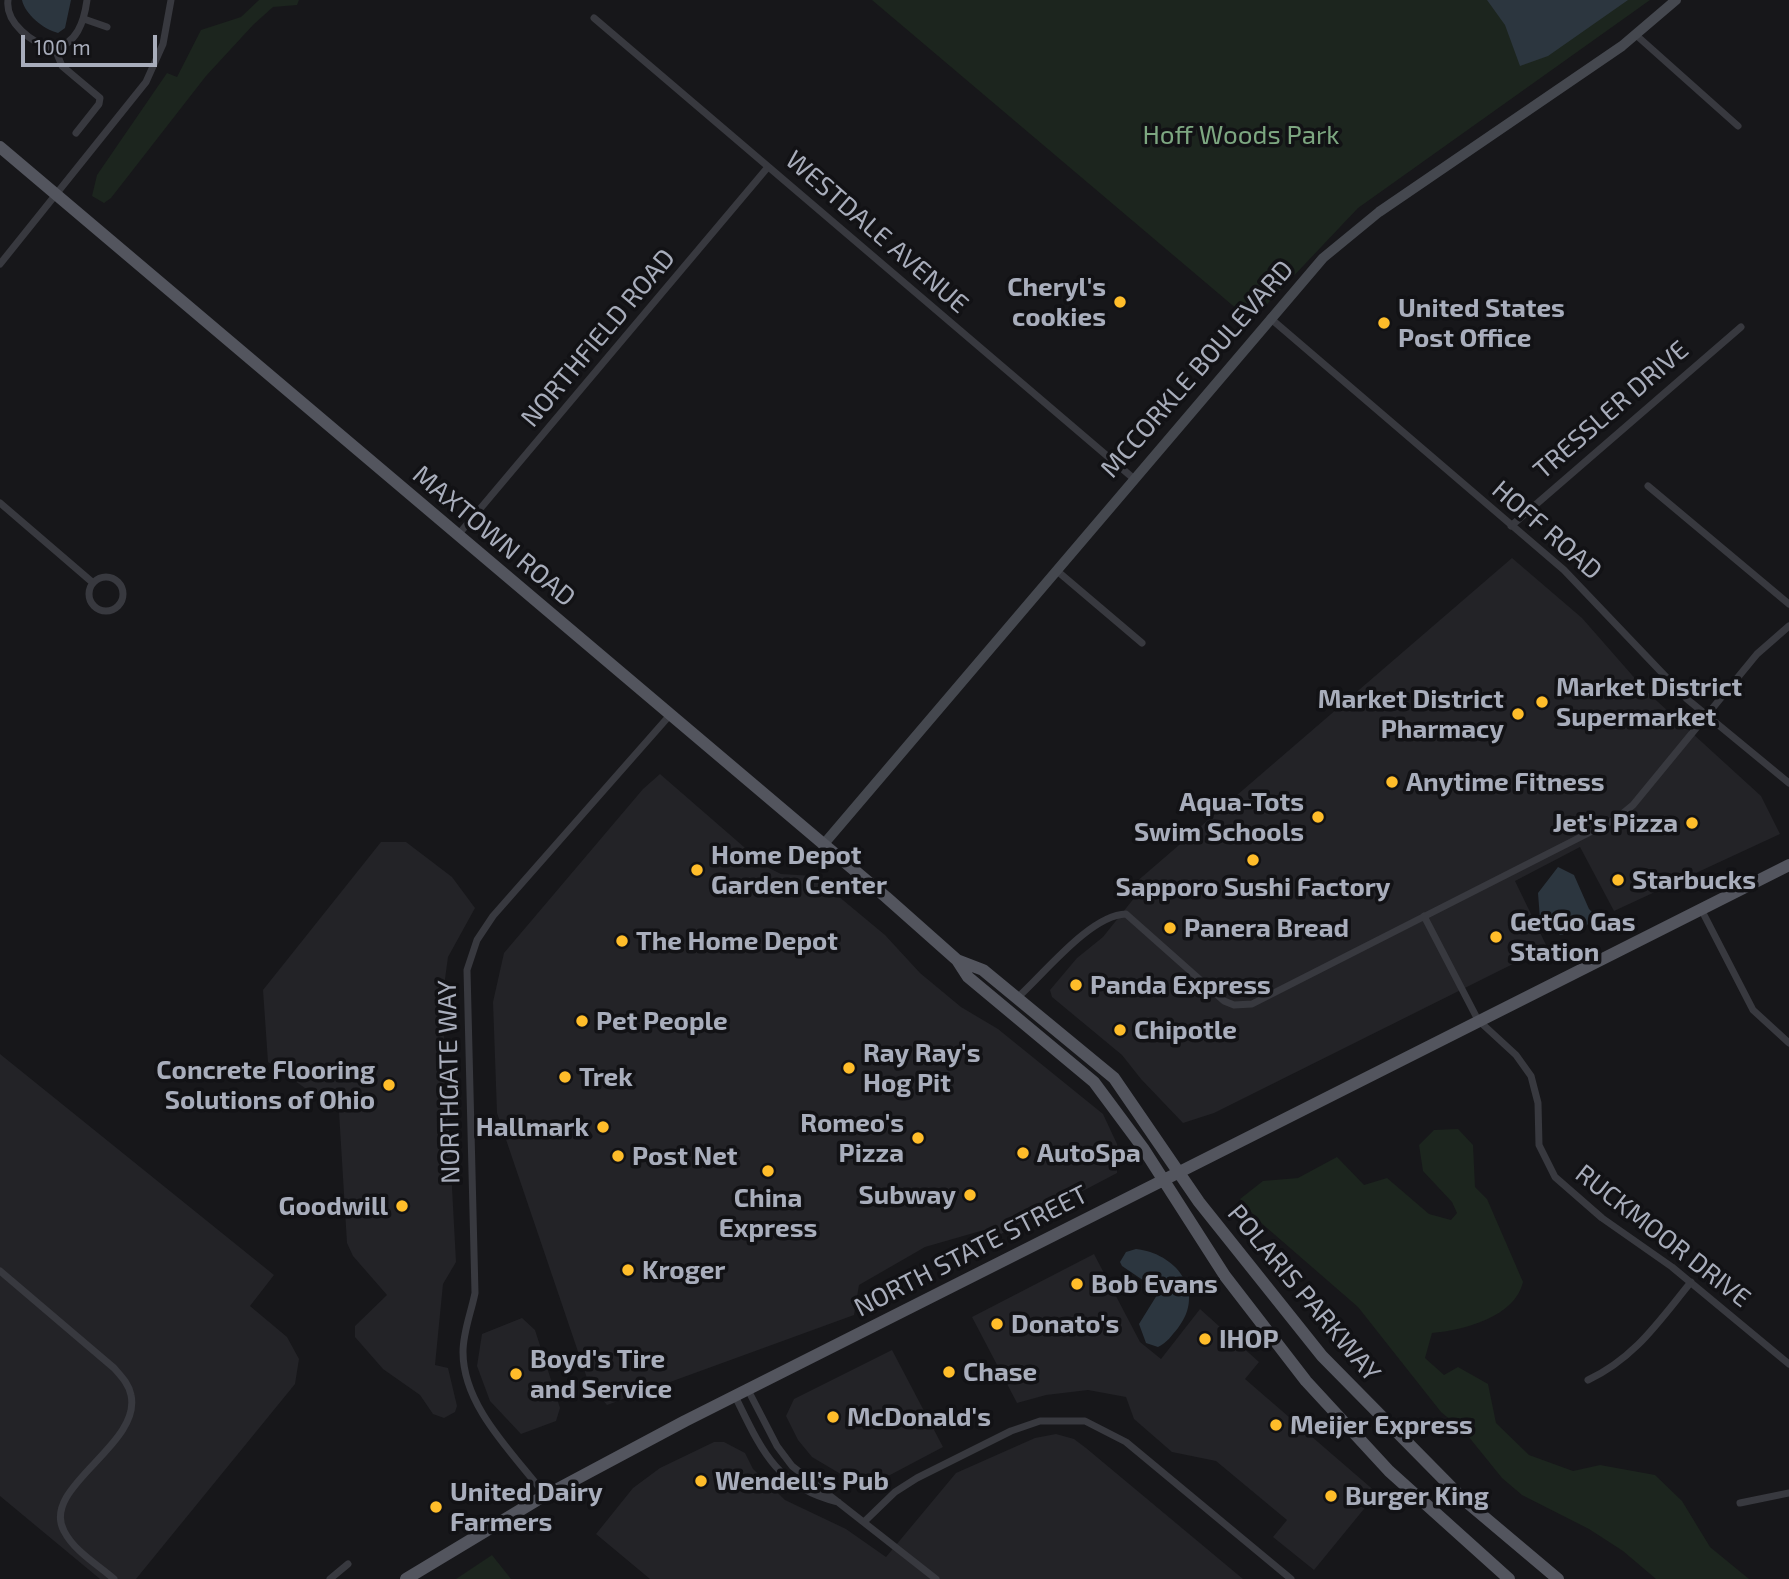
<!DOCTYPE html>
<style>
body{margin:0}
#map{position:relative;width:1789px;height:1579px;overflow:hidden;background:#17171a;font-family:"Exo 2",sans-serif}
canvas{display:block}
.scale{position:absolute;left:21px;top:35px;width:136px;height:32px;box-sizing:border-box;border:4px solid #a8adbb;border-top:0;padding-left:9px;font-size:21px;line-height:24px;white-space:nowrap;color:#a8adbb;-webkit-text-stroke:5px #121215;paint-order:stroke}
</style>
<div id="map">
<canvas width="1789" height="1579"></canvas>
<div class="scale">100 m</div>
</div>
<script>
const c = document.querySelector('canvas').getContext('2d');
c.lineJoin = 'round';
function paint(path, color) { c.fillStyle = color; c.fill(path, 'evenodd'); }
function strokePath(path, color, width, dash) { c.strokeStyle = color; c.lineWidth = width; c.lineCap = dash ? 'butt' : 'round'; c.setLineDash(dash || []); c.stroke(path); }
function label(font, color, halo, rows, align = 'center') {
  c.font = font + ' "Exo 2",sans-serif'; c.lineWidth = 7; c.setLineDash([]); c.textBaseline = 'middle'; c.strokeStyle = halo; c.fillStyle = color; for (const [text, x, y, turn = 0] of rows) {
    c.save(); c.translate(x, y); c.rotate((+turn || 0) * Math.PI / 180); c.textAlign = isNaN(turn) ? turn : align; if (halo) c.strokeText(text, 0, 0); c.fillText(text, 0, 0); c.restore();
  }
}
paint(new Path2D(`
 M1512,558L1582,618L1646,691L1761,796L1780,834L1614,911L1580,847L1515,881L1547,947L1214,1113L1183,1123L1141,1079L1122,1055L1052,997L1050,990L1077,958L1103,937L1135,897V883Z
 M660,774L767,867L781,874L814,876L885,935L920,973L961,1007L998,1029L1103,1114L1117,1144V1173L1001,1234L984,1230L925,1247L859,1285L854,1315L607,1405L589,1384L497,1113L493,1002L504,953L643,789Z
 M381,842H406L452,877L475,908L448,957L442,1001L456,1262L443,1284L435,1365L448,1368L457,1406L455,1412L444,1418L433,1414L420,1395L383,1369L355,1337V1326L387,1295L353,1256L347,1243L339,1112L268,1062L263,990Z
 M0,1054L274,1275L250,1306L287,1337L299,1359L295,1384L136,1579H100L0,1496Z
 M1094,1254L1140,1342L1161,1359L1200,1309L1259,1362L1245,1379L1377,1493L1314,1570L1273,1537L1287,1520L1216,1461L1172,1452L1134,1419L1126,1397L1088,1390L1046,1395L1017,1403L972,1317Z
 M522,1318L535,1330L560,1408L556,1421L521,1434L490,1401L477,1366L482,1334Z
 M892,1350L943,1447L873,1484L849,1479L812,1457L798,1440L786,1416L794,1399Z
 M1056,1434L1074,1439L1086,1448L1243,1579H650L596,1534L633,1488L660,1468L714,1442H724L745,1453L753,1469L785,1500L846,1529L886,1557L956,1473L1035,1438Z`), '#232327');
paint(new Path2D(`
 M259,0H299L297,5L273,7L253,25L206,76L111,198L104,203L92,196L97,175L167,73L177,77L201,30L241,17Z
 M872,0H1650L1358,208L1251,321Z
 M1458,1129L1473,1145L1475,1187L1487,1199L1523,1282C1515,1317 1464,1330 1432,1333L1425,1358L1444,1375L1458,1367L1488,1384L1496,1423L1529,1455L1573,1471L1600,1465L1655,1475L1682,1501L1710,1547L1749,1579H1656L1623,1551L1589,1529L1522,1495L1502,1478L1464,1431L1441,1412L1358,1307L1259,1221L1240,1199L1263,1181L1298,1178L1337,1157L1364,1185L1387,1178L1429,1214L1451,1220L1457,1213L1452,1202L1423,1171L1419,1145L1434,1130Z
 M492,1555L511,1579H456Z`), '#1c251e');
paint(new Path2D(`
 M22,0H71L65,28L58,33C43,29 25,14 22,0Z
 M1487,0H1628L1548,56L1520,66L1505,25Z
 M1558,867L1574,875L1589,909L1602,922L1591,921L1582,930L1560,935L1540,919L1538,893Z
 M1136,1249C1175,1253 1207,1291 1178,1328C1172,1335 1167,1343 1158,1347L1146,1343L1139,1324L1157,1295L1156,1289L1122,1266L1120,1262L1126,1252Z`), '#2c363f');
strokePath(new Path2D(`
 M8,0C5,23 32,43 53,49C77,44 84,22 87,0
 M594,18L1133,478
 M84,19L107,27
 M1636,35L1738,126
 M55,49L62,66L100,98L99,104L76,133
 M0,264L146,82L163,44L171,0
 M1270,318L1564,570L1687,699L1789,783
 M1648,486L1789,604
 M0,503L92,582
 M1511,526L1741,327
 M458,535L768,167
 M1056,570L1142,643
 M89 594a17 17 0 1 1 34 0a17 17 0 1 1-34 0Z
 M1701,909L1753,1010L1789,1043
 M1424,916L1478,1020L1516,1055L1531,1076L1538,1103L1539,1145L1555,1177L1602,1218L1672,1267L1789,1364
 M1017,998C1044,974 1090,915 1126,914L1224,1001L1234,1005L1252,1004L1616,819L1633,805L1757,654L1789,626
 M0,1271L114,1368C121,1376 129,1384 131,1395C142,1445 40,1487 64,1531C74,1551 98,1565 114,1579
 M1588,1380C1635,1358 1659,1321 1691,1282
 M748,1390L777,1446L792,1466L936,1579
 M735,1396C761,1449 776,1487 838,1502
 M545,1495C514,1454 463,1407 463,1352C463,1332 471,1313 475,1293L467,970L477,940L493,916L670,715
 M1740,1503L1789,1493
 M865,1521L895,1492L917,1478L1011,1431L1040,1421H1085L1126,1442L1291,1579
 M330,1579L348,1564`), '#38393f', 7);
strokePath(new Path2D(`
 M823,845L1323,258L1379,212L1622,46L1676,0`), '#45484f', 10);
strokePath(new Path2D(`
 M0,147L886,897L957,960L968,977L1094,1082L1143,1148L1225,1276L1306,1381L1389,1471L1509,1579
 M957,960L983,970L1114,1078L1199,1202L1322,1356L1463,1499L1558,1579
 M406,1579L537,1500L685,1421L1789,865`), '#53555e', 12);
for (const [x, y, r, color] of [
 [1120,302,7,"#ffbd2a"],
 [1384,323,7,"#ffbd2a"],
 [1542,702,7,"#ffbd2a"],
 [1518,714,7,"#ffbd2a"],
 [1392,782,7,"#ffbd2a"],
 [1318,817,7,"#ffbd2a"],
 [1692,823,7,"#ffbd2a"],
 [1253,860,7,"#ffbd2a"],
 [697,870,7,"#ffbd2a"],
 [1618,880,7,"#ffbd2a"],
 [1170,928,7,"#ffbd2a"],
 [1496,937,7,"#ffbd2a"],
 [622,941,7,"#ffbd2a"],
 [1076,985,7,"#ffbd2a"],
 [582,1021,7,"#ffbd2a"],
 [1120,1030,7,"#ffbd2a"],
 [849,1068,7,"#ffbd2a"],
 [565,1077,7,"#ffbd2a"],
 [389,1085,7,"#ffbd2a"],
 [603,1127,7,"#ffbd2a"],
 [918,1138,7,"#ffbd2a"],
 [1023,1153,7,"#ffbd2a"],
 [618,1156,7,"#ffbd2a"],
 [768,1171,7,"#ffbd2a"],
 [970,1195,7,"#ffbd2a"],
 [402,1206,7,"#ffbd2a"],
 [628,1270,7,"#ffbd2a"],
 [1077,1284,7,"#ffbd2a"],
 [997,1324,7,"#ffbd2a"],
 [1205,1339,7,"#ffbd2a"],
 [949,1372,7,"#ffbd2a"],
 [516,1374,7,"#ffbd2a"],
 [833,1417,7,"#ffbd2a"],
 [1276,1425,7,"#ffbd2a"],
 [701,1481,7,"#ffbd2a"],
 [1331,1496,7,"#ffbd2a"],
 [436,1507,7,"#ffbd2a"]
]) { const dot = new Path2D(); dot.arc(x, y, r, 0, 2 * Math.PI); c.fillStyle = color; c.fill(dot); strokePath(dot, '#121215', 2.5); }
label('26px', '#7da781', '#121215', [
 ["Hoff Woods Park",1241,135]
]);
label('26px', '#a8adbb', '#121215', [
 ["WESTDALE AVENUE",877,232,41],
 ["NORTHFIELD ROAD",598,338,-50],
 ["MCCORKLE BOULEVARD",1197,369,-49],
 ["TRESSLER DRIVE",1611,410,-41],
 ["HOFF ROAD",1547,530,41],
 ["MAXTOWN ROAD",494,536,40],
 ["NORTHGATE WAY",449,1082,-91],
 ["RUCKMOOR DRIVE",1663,1236,38],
 ["NORTH STATE STREET",971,1251,-27],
 ["POLARIS PARKWAY",1304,1293,50]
]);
label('bold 26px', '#a8adbb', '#121215', [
 ["Cheryl's",1106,287,"right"],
 ["cookies",1106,317,"right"],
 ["United States",1398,308],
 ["Post Office",1398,338],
 ["Market District",1556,687],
 ["Supermarket",1556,717],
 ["Market District",1504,699,"right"],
 ["Pharmacy",1504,729,"right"],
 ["Anytime Fitness",1406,782],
 ["Aqua-Tots",1304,802,"right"],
 ["Swim Schools",1304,832,"right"],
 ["Jet's Pizza",1678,823,"right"],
 ["Home Depot",711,855],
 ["Garden Center",711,885],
 ["Starbucks",1632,880],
 ["Sapporo Sushi Factory",1253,887,"center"],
 ["GetGo Gas",1510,922],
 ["Station",1510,952],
 ["Panera Bread",1184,928],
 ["The Home Depot",636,941],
 ["Panda Express",1090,985],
 ["Pet People",596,1021],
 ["Chipotle",1134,1030],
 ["Ray Ray's",863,1053],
 ["Hog Pit",863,1083],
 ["Concrete Flooring",375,1070,"right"],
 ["Solutions of Ohio",375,1100,"right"],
 ["Trek",579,1077],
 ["Romeo's",904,1123,"right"],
 ["Pizza",904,1153,"right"],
 ["Hallmark",589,1127,"right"],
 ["AutoSpa",1037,1153],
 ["Post Net",632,1156],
 ["Subway",956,1195,"right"],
 ["China",768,1198,"center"],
 ["Express",768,1228,"center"],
 ["Goodwill",388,1206,"right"],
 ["Kroger",642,1270],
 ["Bob Evans",1091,1284],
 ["Donato's",1011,1324],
 ["IHOP",1219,1339],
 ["Boyd's Tire",530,1359],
 ["and Service",530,1389],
 ["Chase",963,1372],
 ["McDonald's",847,1417],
 ["Meijer Express",1290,1425],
 ["Wendell's Pub",715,1481],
 ["United Dairy",450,1492],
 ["Farmers",450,1522],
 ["Burger King",1345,1496]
], 'left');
</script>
